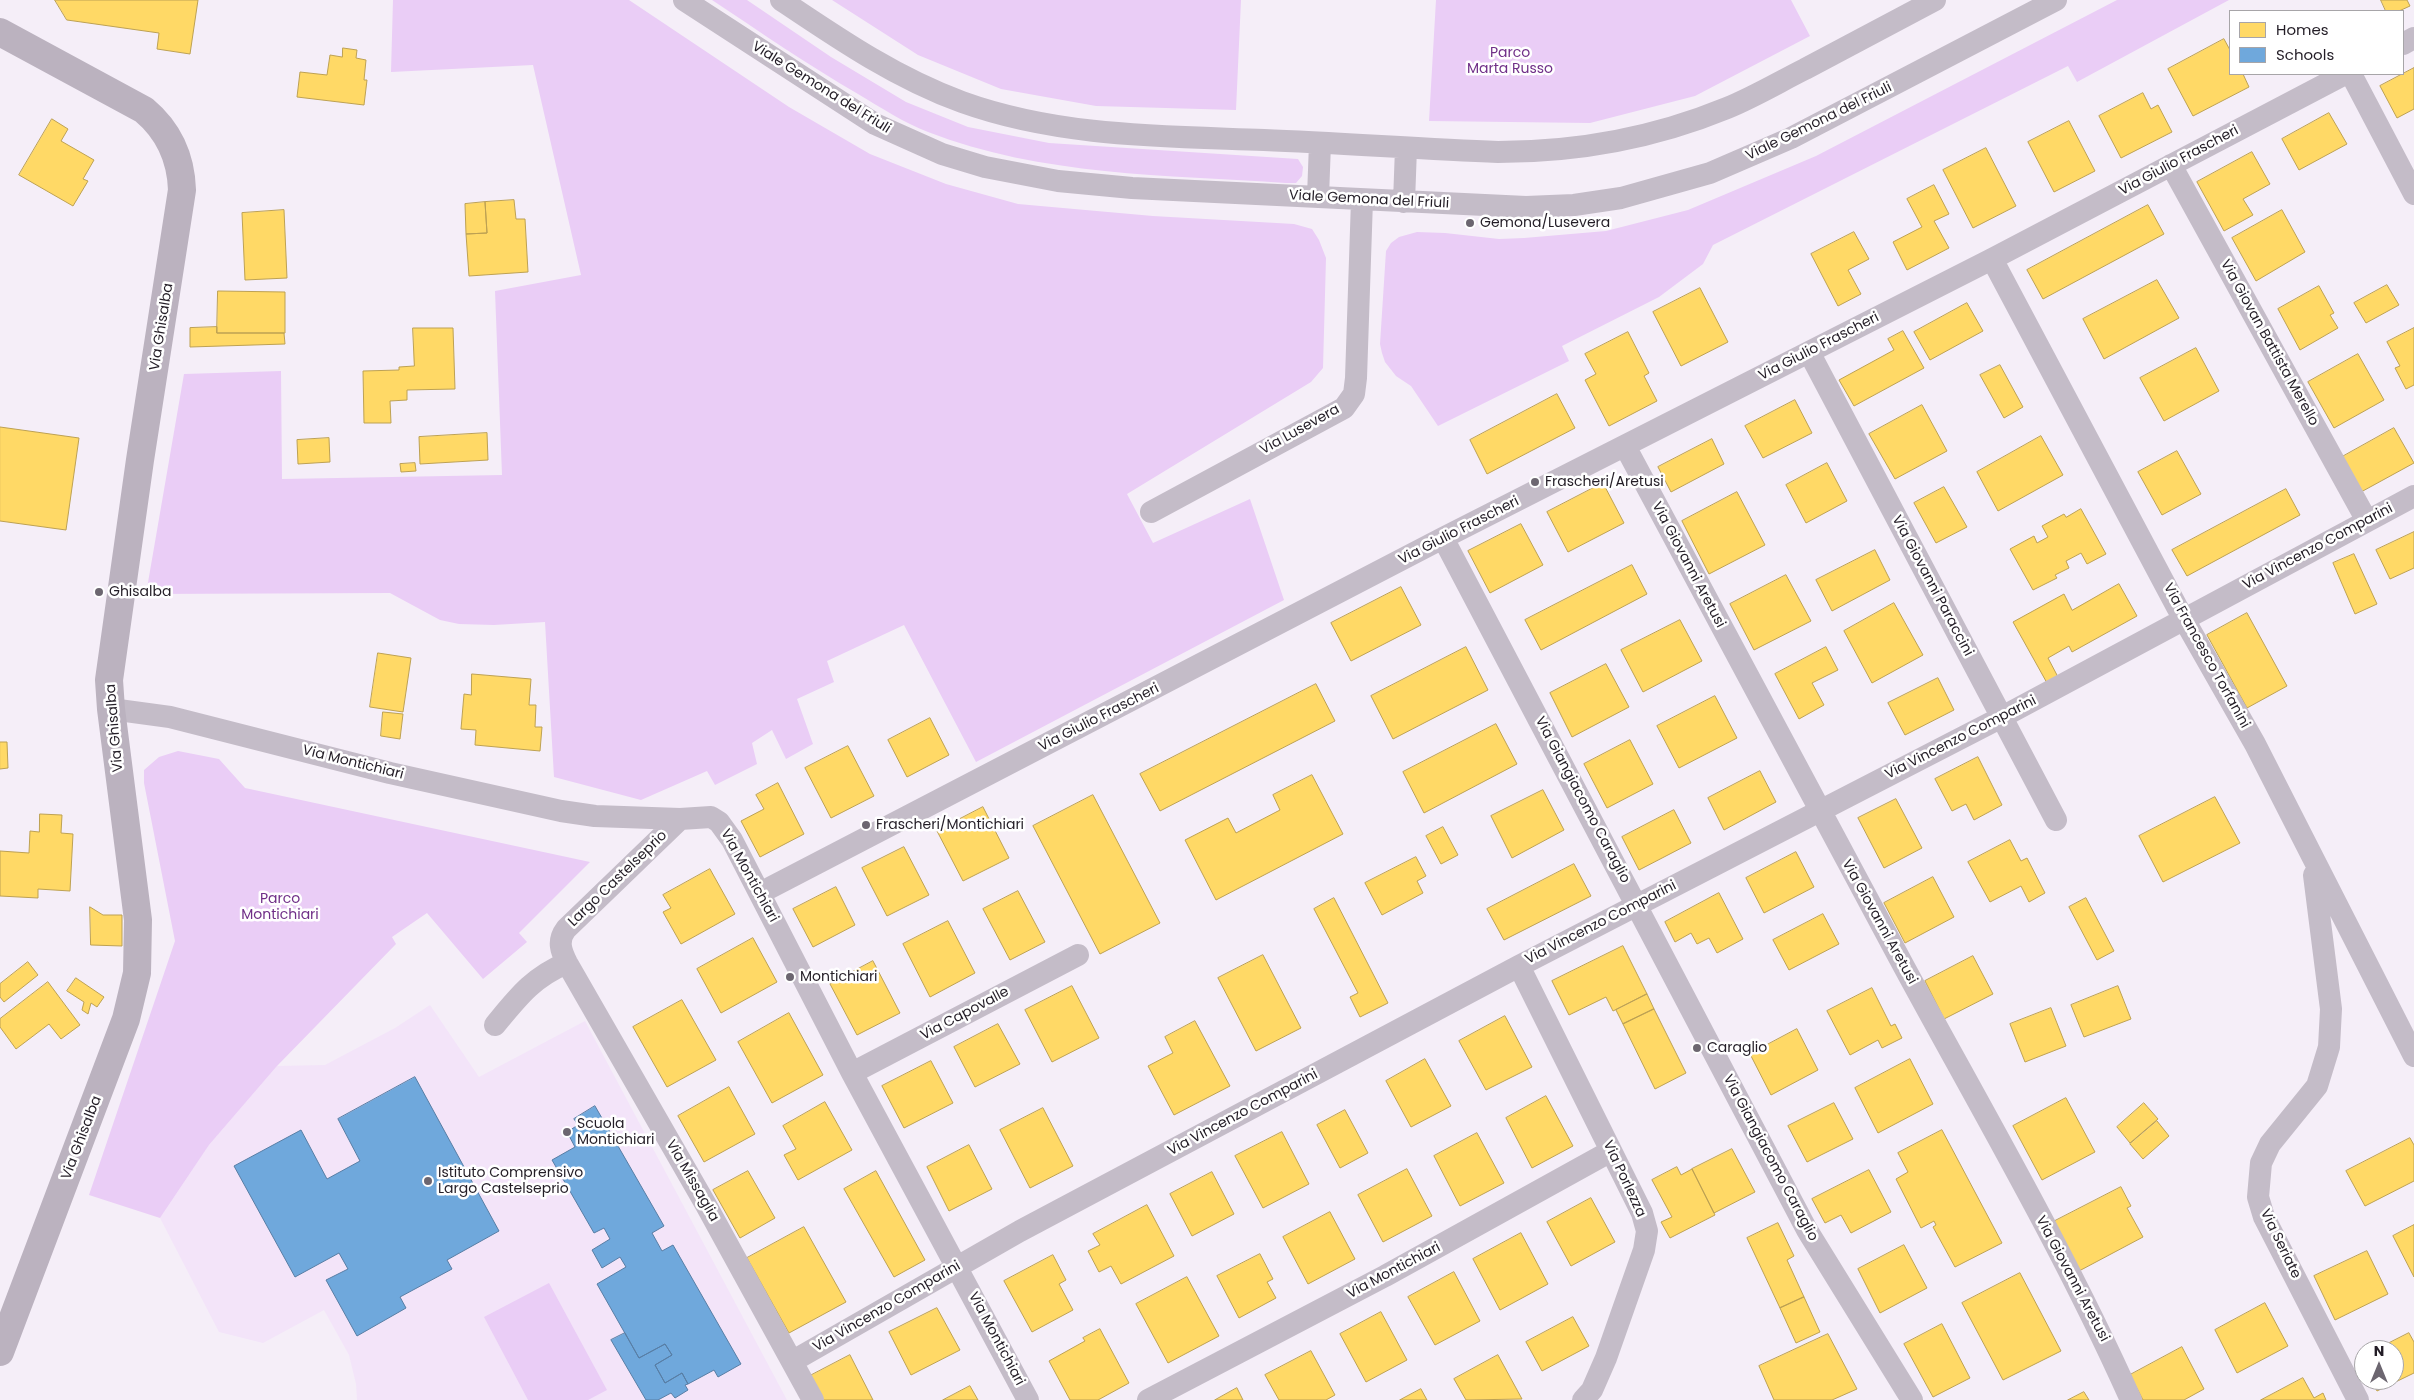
<!DOCTYPE html>
<style>
body{margin:0}
#map{position:relative;width:2414px;height:1400px;overflow:hidden;background:#f5eef8;font-family:Poppins,sans-serif}
canvas{display:block}
.legend{position:absolute;left:2229px;top:10px;width:175px;height:65px;box-sizing:border-box;background:#fff;border:1px solid #a7a5a8;margin:0;padding:6px 9px;list-style:none;font-size:15px;color:#231d26}
.legend li{display:flex;align-items:center;gap:10px;height:25px}
.legend b{width:25px;border:1px solid #a7a5a8}
.north{position:absolute;left:2354px;top:1340px;width:50px;height:50px;box-sizing:border-box;background:#fff;border:1px solid #a7a5a8;border-radius:50%;rotate:0deg;font-size:14px;font-weight:700;line-height:20px;text-align:center;color:#231d26}
.north::after{content:'';display:block;margin:auto;width:18px;height:22px;background:#6c6670;clip-path:polygon(50% 0,100% 100%,50% 72%,0 100%)}
</style>
<div id="map">
<canvas width="2414" height="1400"></canvas>
<ul class="legend">
<li><b style="height:14px;background:#ffd966"></b>Homes</li>
<li><b style="height:14px;background:#6fa8dc"></b>Schools</li>
</ul>
<div class="north">N</div>
</div>
<script>
const c = document.querySelector('canvas').getContext('2d');
c.lineJoin = 'round';
function paint(path, color) { c.fillStyle = color; c.fill(path, 'evenodd'); }
function strokePath(path, color, width, dash) { c.strokeStyle = color; c.lineWidth = width; c.lineCap = dash ? 'butt' : 'round'; c.setLineDash(dash || []); c.stroke(path); }
function label(font, color, halo, rows, align = 'center') {
  c.font = font + ' Poppins,sans-serif'; c.lineWidth = 5; c.setLineDash([]); c.textBaseline = 'middle'; c.strokeStyle = halo; c.fillStyle = color; for (const [text, x, y, turn = 0] of rows) {
    c.save(); c.translate(x, y); c.rotate((+turn || 0) * Math.PI / 180); c.textAlign = isNaN(turn) ? turn : align; if (halo) c.strokeText(text, 0, 0); c.fillText(text, 0, 0); c.restore();
  }
}
paint(new Path2D(`
 M430,1005L479,1077L585,1021L787,1400H357L356,1384L349,1355L324,1310L263,1343L219,1332L160,1218L209,1145L277,1066L325,1065L395,1028Z`), '#f3e4f9');
paint(new Path2D(`
 M393,0H629L789,107L870,154L946,184L1018,204L1153,216L1294,224L1312,229L1319,240L1326,258L1323,368L1311,382L1127,494L1153,543L1250,499L1284,600L976,762L904,625L827,661L834,682L797,699L813,744L786,759L772,730L752,743L757,764L715,785L707,771L641,800L554,777L545,622L494,625L459,624L440,620L390,593L146,594L184,374L281,371L282,479L502,475L495,291L581,275L533,65L391,72Z
 M712,0H747L831,57L906,102L968,127L1049,143L1298,159L1303,167L1302,176L1296,183H1286C1167,175 1041,176 928,132C904,123 880,107 858,94C808,65 760,32 712,0Z
 M832,0H1241L1236,110L1096,106L1001,89L918,55Z
 M1436,0H1791L1810,36L1695,96L1590,123L1429,121Z
 M2117,0H2229L2077,82L2068,66L1713,245L1703,264L1659,297L1562,346L1569,361L1438,426L1411,386L1396,376L1385,362L1382,353L1380,344L1386,251L1391,243L1399,237L1417,232L1445,233L1499,239L1524,238L1606,231L1688,210L1816,156Z
 M178,751L219,759L245,788L590,862L519,933L527,942L483,979L427,913L392,937L396,944L277,1066L209,1145L160,1218L89,1195L175,941L144,783V770L159,757Z
 M549,1283L607,1390L588,1400H528L484,1317Z`), '#eacdf6');
const homes = new Path2D(`
 M55,0H198L190,54L157,49L159,33L67,20Z
 M2381,0H2407L2410,6L2399,11H2386Z
 M2224,39L2230,50V74H2243L2249,87L2193,116L2168,69Z
 M343,48L357,50L356,58L366,60L364,80H367L364,105L297,97L300,72L327,75L330,55L342,57Z
 M2414,68V109L2397,118L2380,86Z
 M2143,93L2151,109L2158,105L2172,132L2121,158L2099,116Z
 M2329,113L2347,144L2299,170L2282,139Z
 M52,119L68,129L61,141L94,160L83,179L88,181L73,206L19,175Z
 M2069,121L2095,171L2054,192L2028,142Z
 M1986,148L2016,206L1973,228L1943,170Z
 M2252,152L2270,184L2243,199L2253,215L2224,231L2197,182Z
 M1934,185L1949,214L1934,221L1949,248L1907,270L1893,242L1922,227L1907,199Z
 M514,200L516,219H525L528,272L469,276L466,234L487,233L485,202Z
 M485,202L487,233L466,234L465,204Z
 M2148,205L2164,234L2043,299L2027,270Z
 M284,210L287,278L245,280L242,213Z
 M2282,210L2305,252L2256,281L2232,238Z
 M1854,232L1869,259L1848,270L1861,294L1838,306L1811,254Z
 M2157,280L2179,318L2104,359L2083,319Z
 M2387,285L2399,305L2366,323L2354,303Z
 M2319,286L2334,313L2330,315L2338,328L2300,350L2278,309Z
 M1700,288L1728,342L1681,366L1653,312Z
 M218,291L285,292V333H217Z
 M1967,303L1983,331L1930,360L1914,332Z
 M217,327V333H284L285,344L190,347V328Z
 M413,328H453L455,389L407,390V400L390,401L391,423H364L363,371L399,370V367L414,366Z
 M2414,328V385L2406,389L2395,368L2400,366L2387,342Z
 M1903,331L1924,368L1854,406L1839,380L1894,350L1888,339Z
 M1628,332L1649,373L1644,376L1657,401L1609,426L1585,380L1596,374L1585,354Z
 M2196,348L2219,391L2164,421L2140,378Z
 M2358,354L2384,400L2334,428L2308,382Z
 M2000,365L2023,407L2004,418L1980,375Z
 M1557,394L1575,428L1487,474L1470,440Z
 M1795,400L1812,433L1763,458L1745,426Z
 M1922,405L1947,451L1895,479L1869,434Z
 M0,427L79,438L66,530L0,521Z
 M2394,428L2414,463L2361,492L2342,457Z
 M487,433L488,460L420,464L419,437Z
 M2041,436L2063,475L1998,511L1977,472Z
 M329,438L330,462L298,464L297,440Z
 M1712,439L1724,464L1671,492L1658,467Z
 M2177,451L2201,494L2162,515L2138,472Z
 M415,463L416,471L401,472L400,464Z
 M1827,463L1847,501L1806,523L1786,485Z
 M1603,483L1624,523L1568,552L1547,512Z
 M1944,487L1967,527L1936,543L1914,503Z
 M2286,489L2300,515L2187,576L2172,550Z
 M1737,492L1765,545L1709,574L1682,521Z
 M2081,509L2106,554L2087,564L2081,553L2066,561L2069,568L2055,575L2057,578L2033,590L2010,549L2034,536L2037,543L2048,537L2042,526L2064,514L2066,517Z
 M1521,524L1543,565L1490,593L1468,551Z
 M2414,532V568L2390,579L2376,550Z
 M1875,550L1890,580L1832,611L1816,580Z
 M2354,554L2377,604L2355,614L2333,563Z
 M1632,565L1647,594L1541,650L1525,620Z
 M1786,575L1811,621L1754,650L1730,604Z
 M2119,584L2137,616L2072,652L2069,646L2048,658L2058,677L2047,683L2013,622L2064,594L2072,610Z
 M1401,587L1421,625L1351,661L1331,623Z
 M1894,603L1923,655L1872,683L1844,631Z
 M2247,613L2287,686L2247,708L2207,635Z
 M1680,620L1702,661L1643,692L1621,650Z
 M1466,647L1488,690L1393,739L1371,696Z
 M1826,647L1838,670L1812,683L1824,705L1799,719L1775,674Z
 M378,653L411,658L403,712L370,707Z
 M1606,664L1629,707L1572,737L1550,693Z
 M472,674L531,679L529,705H536L535,727H542L540,751L475,745L476,730L461,729L464,694L471,695Z
 M1938,678L1954,710L1905,735L1888,703Z
 M1316,684L1335,721L1160,811L1140,774Z
 M1715,696L1737,738L1679,768L1657,726Z
 M383,712L403,714L400,739L381,736Z
 M930,718L949,755L907,777L888,740Z
 M1496,724L1517,764L1424,813L1403,772Z
 M1630,740L1653,784L1607,808L1584,764Z
 M0,742H7L8,768L0,769Z
 M848,746L874,796L831,818L805,768Z
 M1978,757L2002,805L1974,820L1966,804L1952,811L1935,779Z
 M1760,771L1776,802L1724,830L1708,798Z
 M1312,775L1343,834L1216,900L1185,840L1228,818L1236,833L1280,810L1273,795Z
 M778,783L804,834L760,857L741,821L764,809L756,795Z
 M1543,790L1564,830L1512,858L1491,816Z
 M1093,795L1160,923L1100,954L1033,826Z
 M2215,797L2240,843L2163,882L2139,836Z
 M1896,799L1922,848L1884,868L1858,818Z
 M983,807L1009,858L963,881L937,831Z
 M1674,810L1691,843L1639,870L1622,837Z
 M40,814L62,815L61,833L73,834L70,891L38,889V898L0,896V851L29,853L30,831L39,832Z
 M1443,827L1458,855L1441,864L1426,836Z
 M2010,840L2021,861L2027,858L2045,893L2029,902L2021,886L1990,902L1968,862Z
 M904,847L929,895L887,916L862,868Z
 M1796,852L1814,887L1764,913L1746,878Z
 M1416,857L1426,876L1417,881L1423,893L1382,915L1365,883Z
 M1574,864L1591,896L1504,940L1487,909Z
 M710,869L735,914L681,944L663,912L671,908L663,895Z
 M1933,877L1954,917L1905,943L1884,903Z
 M836,887L855,925L813,947L793,909Z
 M1018,891L1045,942L1010,960L983,909Z
 M1719,893L1743,939L1717,953L1709,938L1697,944L1691,933L1675,942L1665,922Z
 M1334,898L1388,1003L1360,1017L1350,997L1358,993L1314,909Z
 M2086,898L2114,951L2097,960L2069,907Z
 M90,907L103,915H122V946L91,945Z
 M1823,914L1839,944L1789,970L1773,940Z
 M948,921L975,973L930,997L903,944Z
 M753,938L777,982L721,1013L697,969Z
 M1623,946L1647,994L1613,1011L1606,997L1569,1015L1552,981Z
 M1263,955L1301,1028L1256,1051L1218,978Z
 M1973,956L1993,994L1944,1019L1925,981Z
 M873,961L900,1013L857,1035L830,984Z
 M28,962L38,975L4,1002L0,997V984Z
 M76,978L104,997L97,1007L91,1003L88,1014L82,1010L84,1002L67,991Z
 M48,982L80,1025L61,1039L49,1024L16,1049L0,1027V1019Z
 M1072,986L1099,1038L1052,1062L1025,1010Z
 M2118,986L2131,1019L2084,1037L2071,1005Z
 M1872,988L1891,1026L1895,1024L1902,1038L1882,1048L1878,1040L1850,1055L1827,1011Z
 M1647,994L1654,1009L1623,1024L1616,1010Z
 M682,1000L716,1060L667,1087L633,1027Z
 M2051,1008L2066,1046L2025,1062L2010,1024Z
 M1654,1009L1686,1073L1655,1089L1623,1024Z
 M789,1013L823,1075L772,1103L738,1042Z
 M1505,1016L1532,1067L1486,1090L1459,1041Z
 M1195,1021L1230,1086L1174,1115L1148,1066L1173,1053L1165,1037Z
 M998,1024L1020,1064L975,1087L954,1047Z
 M1797,1029L1818,1070L1771,1095L1750,1054Z
 M1425,1059L1451,1106L1411,1127L1386,1081Z
 M1910,1059L1933,1104L1878,1133L1855,1088Z
 M931,1061L953,1103L904,1128L882,1086Z
 M729,1087L755,1134L704,1162L678,1116Z
 M1546,1096L1573,1146L1532,1168L1506,1118Z
 M2066,1098L2095,1152L2042,1180L2013,1126Z
 M825,1102L852,1150L798,1180L784,1155L796,1149L783,1126Z
 M1834,1103L1853,1139L1807,1162L1788,1126Z
 M2144,1103L2158,1119L2130,1143L2117,1127Z
 M1043,1108L1073,1166L1030,1188L1000,1130Z
 M1345,1110L1368,1153L1340,1168L1317,1125Z
 M2157,1121L2169,1136L2143,1159L2130,1144Z
 M1942,1130L2002,1243L1955,1267L1933,1227L1936,1225L1934,1221L1921,1228L1896,1179L1908,1172L1898,1153Z
 M1282,1132L1309,1184L1263,1208L1235,1156Z
 M1477,1133L1504,1183L1460,1206L1434,1156Z
 M2410,1138L2414,1145V1181L2365,1206L2346,1171Z
 M969,1145L992,1189L949,1211L927,1167Z
 M1732,1149L1755,1192L1714,1213L1692,1169Z
 M1677,1167L1681,1175L1692,1169L1715,1215L1670,1238L1661,1222L1672,1217L1652,1180Z
 M1407,1169L1432,1216L1383,1242L1358,1195Z
 M1869,1170L1891,1212L1851,1233L1841,1215L1825,1223L1812,1199Z
 M748,1171L775,1218L740,1238L713,1190Z
 M876,1171L925,1260L894,1277L844,1189Z
 M1212,1172L1234,1214L1192,1236L1170,1194Z
 M2121,1187L2131,1206L2127,1208L2143,1237L2079,1271L2053,1222Z
 M1591,1198L1615,1242L1571,1266L1547,1222Z
 M1147,1205L1174,1256L1121,1284L1111,1266L1099,1272L1088,1251L1100,1245L1093,1234Z
 M1330,1212L1355,1259L1308,1284L1283,1237Z
 M1778,1223L1794,1256L1787,1260L1804,1297L1780,1308L1747,1238Z
 M2414,1225V1277L2393,1236Z
 M804,1227L846,1302L789,1333L747,1258Z
 M1521,1233L1548,1284L1500,1310L1473,1259Z
 M1904,1245L1927,1288L1880,1313L1858,1269Z
 M2367,1251L2388,1294L2335,1320L2314,1276Z
 M1260,1254L1273,1279L1267,1282L1276,1298L1239,1318L1217,1276Z
 M1053,1255L1066,1280L1059,1284L1073,1310L1032,1332L1004,1281Z
 M1454,1272L1480,1321L1435,1345L1408,1297Z
 M2020,1273L2061,1351L2003,1380L1962,1303Z
 M1187,1277L1219,1336L1168,1363L1136,1304Z
 M1804,1297L1820,1332L1796,1343L1780,1308Z
 M2265,1303L2288,1346L2237,1373L2215,1330Z
 M937,1308L960,1350L911,1375L889,1332Z
 M1381,1312L1407,1360L1366,1382L1340,1334Z
 M1573,1317L1589,1346L1542,1371L1526,1342Z
 M1942,1324L1970,1378L1933,1397L1904,1344Z
 M1100,1329L1129,1383L1098,1400H1070L1049,1361L1085,1341L1083,1338Z
 M2409,1333L2414,1342V1373L2377,1391L2371,1380H2394V1350H2375Z
 M1828,1334L1857,1389L1832,1400H1774L1759,1366Z
 M2182,1347L2204,1389L2184,1400H2143L2130,1375Z
 M1311,1351L1335,1395L1326,1400H1279L1265,1375Z
 M850,1355L873,1400H818L806,1378Z
 M1498,1355L1522,1399L1466,1400L1454,1379Z
 M2303,1378L2314,1398L2323,1393L2326,1400H2261Z
 M970,1386L978,1400H943Z
 M1237,1388L1243,1400H1215Z
 M1421,1389L1427,1400H1400Z
 M2084,1392L2089,1400H2068Z`);
paint(homes, '#ffd966');
strokePath(homes, '#bda153', 1);
const schools = new Path2D(`
 M415,1077L499,1231L447,1260L452,1269L400,1297L406,1308L357,1336L326,1280L348,1269L339,1253L295,1277L234,1166L301,1130L327,1179L360,1161L338,1119Z
 M595,1106L664,1226L652,1233L662,1251L673,1245L741,1364L718,1377L714,1370L688,1384L682,1373L665,1383L655,1365L672,1355L665,1344L639,1358L597,1284L626,1267L620,1257L602,1268L592,1250L610,1239L604,1228L594,1233L552,1160L575,1147L567,1132L578,1125L574,1119Z
 M625,1333L639,1358L665,1344L672,1355L655,1365L665,1383L682,1373L688,1384L685,1385L688,1390L675,1398L671,1393L658,1400H646L611,1340Z`);
paint(schools, '#6fa8dc');
strokePath(schools, '#587ea5', 1);
strokePath(new Path2D(`
 M684,0L875,124L942,154L985,167L1058,181L1132,188L1526,207L1574,205L1621,198L1710,173L1791,138L2056,0
 M781,0C839,39 896,78 962,102C1059,137 1163,136 1264,140C1342,143 1420,149 1498,152C1577,152 1654,138 1727,108C1754,97 1779,82 1805,69C1848,46 1891,23 1935,0
 M2403,44L2414,38
 M2351,74L2414,194
 M2171,165L2367,521
 M1318,197L1320,143
 M1404,202L1406,148
 M1992,259L2177,607L2255,744L2414,1056
 M1809,352L2056,820
 M1625,446C1717,618 1808,791 1902,963C1980,1107 2064,1250 2131,1400
 M1151,512L1344,408L1354,394L1356,378L1362,200
 M1443,538L1807,1230L1912,1400
 M111,709L170,717L390,773L561,811L595,816L680,819L711,817L719,822L732,840L852,1073L1028,1400
 M680,819L566,929C557,941 561,951 567,963L706,1205L813,1400
 M2314,875L2331,1009L2329,1047L2317,1086L2270,1144L2261,1163L2258,1197L2264,1217L2358,1400
 M760,893L1443,538L1992,259L2345,74
 M1519,966L1642,1213L1647,1231L1644,1250L1606,1358L1592,1390L1583,1400
 M495,1025C518,997 533,977 567,963
 M852,1073L1078,955
 M793,1361L1020,1231L1519,966L2002,717L2414,496
 M1148,1400L1385,1276L1611,1151`), '#c4bcc8', 22);
strokePath(new Path2D(`
 M0,32L144,110C169,131 181,158 182,190L140,460L109,680L111,709L138,920L137,973L126,1019L0,1352`), '#bbb2bf', 28);
for (const [x, y, r, color] of [
 [1470,223,5,"#6c6670"],
 [1535,482,5,"#6c6670"],
 [99,592,5,"#6c6670"],
 [866,825,5,"#6c6670"],
 [790,977,5,"#6c6670"],
 [1697,1048,5,"#6c6670"],
 [567,1132,5,"#6c6670"],
 [428,1181,5,"#6c6670"]
]) { const dot = new Path2D(); dot.arc(x, y, r, 0, 2 * Math.PI); c.fillStyle = color; c.fill(dot); strokePath(dot, '#fff', 2); }
label('14px', '#702f88', '#fff', [
 ["Parco",1510,53],
 ["Marta Russo",1510,69],
 ["Parco",280,899],
 ["Montichiari",280,915]
]);
label('14px', '#231d26', '#fff', [
 ["Viale Gemona del Friuli",821,88,32],
 ["Viale Gemona del Friuli",1819,122,-26],
 ["Via Giulio Frascheri",2179,161,-28],
 ["Viale Gemona del Friuli",1369,200,3],
 ["Via Ghisalba",162,327,-81],
 ["Via Giovan Battista Merello",2269,343,61],
 ["Via Giulio Frascheri",1819,347,-27],
 ["Via Lusevera",1300,430,-29],
 ["Via Giulio Frascheri",1459,531,-27],
 ["Via Vincenzo Comparini",2318,547,-28],
 ["Via Giovanni Aretusi",1688,565,62],
 ["Via Giovanni Paraccini",1932,586,62],
 ["Via Francesco Torfanini",2206,656,61],
 ["Via Giulio Frascheri",1099,718,-27],
 ["Via Ghisalba",115,728,-95],
 ["Via Vincenzo Comparini",1961,738,-27],
 ["Via Montichiari",353,763,14],
 ["Via Giangiacomo Caraglio",1582,800,62],
 ["Via Montichiari",749,876,61],
 ["Largo Castelseprio",618,879,-44],
 ["Via Giovanni Aretusi",1879,922,61],
 ["Via Vincenzo Comparini",1601,923,-27],
 ["Via Capovalle",965,1014,-28],
 ["Via Vincenzo Comparini",1243,1113,-28],
 ["Via Ghisalba",82,1138,-69],
 ["Via Giangiacomo Caraglio",1770,1158,62],
 ["Via Porlezza",1624,1179,65],
 ["Via Missaglia",692,1181,60],
 ["Via Seriate",2280,1244,64],
 ["Via Montichiari",1394,1271,-28],
 ["Via Giovanni Aretusi",2072,1279,62],
 ["Via Vincenzo Comparini",887,1307,-30],
 ["Via Montichiari",996,1339,62]
]);
label('14px', '#231d26', '#fff', [
 ["Gemona/Lusevera",1480,223],
 ["Frascheri/Aretusi",1545,482],
 ["Ghisalba",109,592],
 ["Frascheri/Montichiari",876,825],
 ["Montichiari",800,977],
 ["Caraglio",1707,1048],
 ["Scuola",577,1124],
 ["Montichiari",577,1140],
 ["Istituto Comprensivo",438,1173],
 ["Largo Castelseprio",438,1189]
], 'left');
</script>
